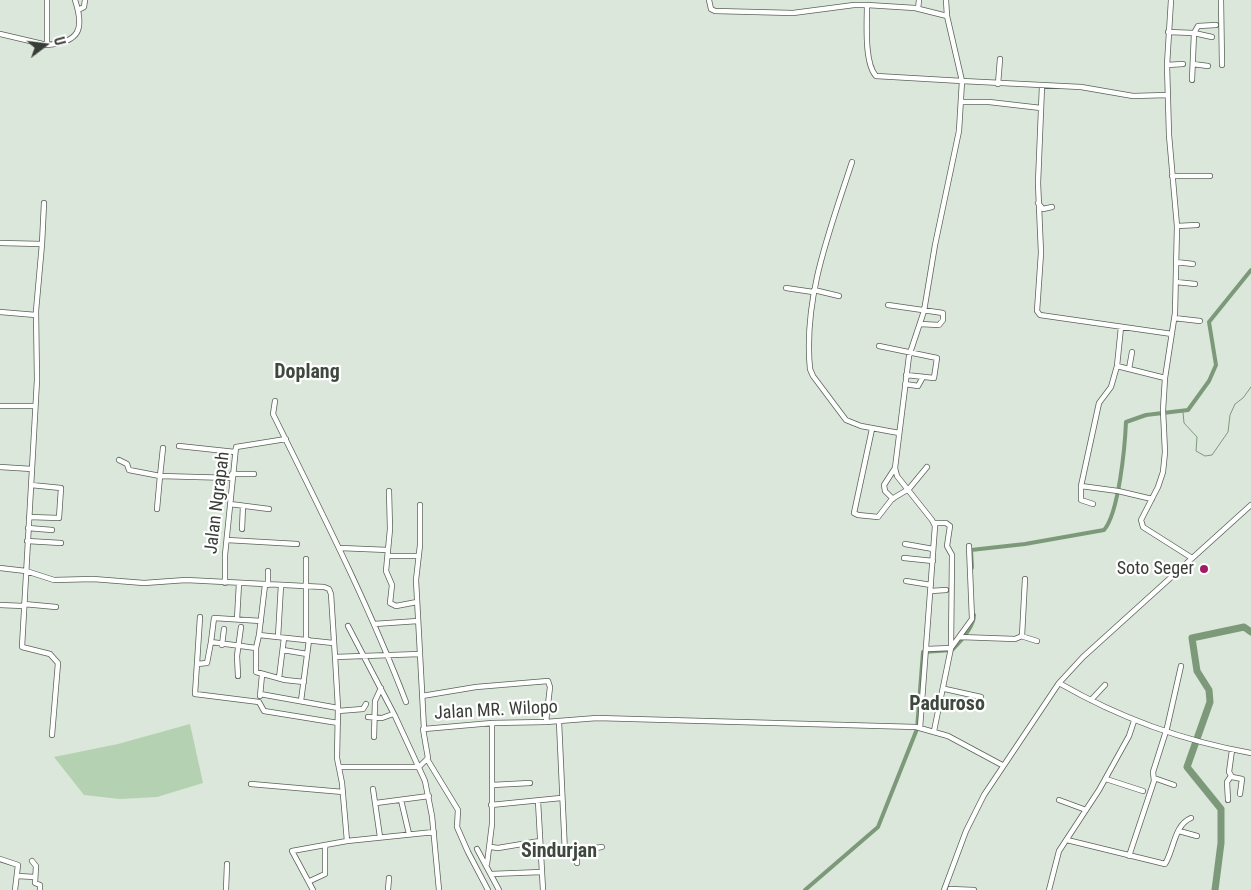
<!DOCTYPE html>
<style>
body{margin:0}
#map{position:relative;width:1251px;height:890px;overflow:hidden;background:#dbe7da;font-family:"Roboto Condensed",sans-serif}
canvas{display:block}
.north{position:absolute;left:20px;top:20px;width:50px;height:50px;-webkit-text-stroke:4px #fff;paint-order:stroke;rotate:75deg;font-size:14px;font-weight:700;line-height:20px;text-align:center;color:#393d38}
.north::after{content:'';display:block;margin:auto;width:18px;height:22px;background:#393d38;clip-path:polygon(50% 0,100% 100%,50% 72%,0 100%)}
</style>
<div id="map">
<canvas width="1251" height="890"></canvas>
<div class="north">U</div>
</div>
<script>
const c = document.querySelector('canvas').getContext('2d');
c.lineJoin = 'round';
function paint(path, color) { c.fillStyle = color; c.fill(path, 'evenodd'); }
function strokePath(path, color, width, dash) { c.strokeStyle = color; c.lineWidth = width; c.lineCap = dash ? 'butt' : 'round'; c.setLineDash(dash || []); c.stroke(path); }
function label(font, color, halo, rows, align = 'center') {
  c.font = font + ' "Roboto Condensed",sans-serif'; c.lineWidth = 4.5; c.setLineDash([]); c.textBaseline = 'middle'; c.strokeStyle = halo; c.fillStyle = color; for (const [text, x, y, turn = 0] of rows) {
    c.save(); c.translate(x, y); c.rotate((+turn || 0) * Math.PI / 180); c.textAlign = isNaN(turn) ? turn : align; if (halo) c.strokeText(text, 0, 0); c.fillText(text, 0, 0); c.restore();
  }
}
paint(new Path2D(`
 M190,724L203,783L157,797L120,799L84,795L54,757L118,744Z`), '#b4d2b1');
strokePath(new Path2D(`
 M1183,412L1184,423L1197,437L1196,451L1205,456L1212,455L1228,432L1230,415L1235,404L1243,398L1251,387`), '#7c9a7a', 1);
strokePath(new Path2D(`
 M972,568L971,550L1025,544L1104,530C1119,513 1125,445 1126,422L1146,415L1188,410L1209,381L1216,365L1209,322L1251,270
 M805,890L878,827L917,729L923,652L952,650C960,642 974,627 974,615`), '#7c9a7a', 4);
strokePath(new Path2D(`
 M1215,890L1221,843V809L1187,767L1210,702L1209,690L1197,671L1192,638L1244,627L1251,632`), '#7c9a7a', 7);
const minor = new Path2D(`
 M709,0L711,9L715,11L793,13L854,5H867L915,8L947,16L962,81L1081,87L1133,96L1167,95
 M946,0L947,16
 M1171,0L1167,65L1169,135L1177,226L1175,313L1165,378L1163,410L1165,452L1163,472L1158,487L1141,520L1143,527L1192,558
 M1221,0L1222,65
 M867,5C867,22 864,63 876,76L962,81L959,131L935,245L924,311L909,356L895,468L897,476L932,520L935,526L920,728
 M918,9L919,0
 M78,10L84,7L85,0
 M1168,32L1194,33L1192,80
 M0,34L47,45V0
 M1212,37L1194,33L1198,26L1216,25
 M47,45C79,42 85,30 75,0
 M1193,64L1208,66
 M1167,65L1183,64
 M998,84L1000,59
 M1042,86L1038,183L1041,253L1037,311L1040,315L1172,334
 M962,102H989L1041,108
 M852,162C830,230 803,297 810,369L813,376L846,420L861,426L899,433
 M1172,176H1210
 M1038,203L1043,209L1052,207
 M1177,226L1197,225
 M0,243L42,244L36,311L37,380L22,647L50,654L58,663L52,735
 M42,244L44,203
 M1176,262L1193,264
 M1176,282L1195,284
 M786,288L813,292
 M814,290L839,296
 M888,305L943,313V320L939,325L920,324
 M0,312L36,315
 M1174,318L1200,321
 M879,346L937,358L934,378L906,375
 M1117,366L1165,378
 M1129,369L1132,352
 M905,384L918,386L923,377
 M275,401L273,414C320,509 368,603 406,702
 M0,406H35
 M872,429L854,513L858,515L878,517L892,499L907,490
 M179,446L235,452
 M163,448L160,476L232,478
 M119,460L127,464L129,470L160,476L157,509
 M0,467L32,469
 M232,474H254
 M1081,486L1118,491L1152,499
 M908,490L927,467
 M389,491L390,529L386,571L392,585L390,603L396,606L417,602
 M893,499L885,491L884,485L895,468
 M230,504L269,509
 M1093,504L1081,500V486L1099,403L1111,387L1117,366L1121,327
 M29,517L59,518L61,488L31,485
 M28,528L52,530
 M242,529L243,506
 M227,540L297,544
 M27,541L61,543
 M905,544L933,549
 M340,548L388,550
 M388,556H418
 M904,558L933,561
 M306,559V640
 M0,568L26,571L54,580L93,579L144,583L186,580L324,587L329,589L331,594L335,657L420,654L424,729L492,723L546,722L597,718L916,727L948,736L1002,765
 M906,581L931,585
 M225,583V555L236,447L286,439
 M268,585V571
 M931,591L946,590
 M24,604L56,607
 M0,605L24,606
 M200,617L195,694L259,702L264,711L338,723
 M237,619L239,583
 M374,624L418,621
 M348,626L395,716L425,781L432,816L439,890
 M259,635L265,585
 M1021,636L1037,641
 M278,637L281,585
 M960,637L1015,639L1022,636L1025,579
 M211,642L214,618L261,621
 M222,645L224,629
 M256,648V672L285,680L304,682
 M927,649L951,648L952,555L947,546L950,526L946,523H934
 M283,650L307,654
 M420,654L416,580L420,545V505
 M335,656L338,708L337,758L342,783L347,841L434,832
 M197,664L207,663L211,642L256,648L259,635L333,643
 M238,676L237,656L241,627
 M279,678L284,638
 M1059,683C1118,717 1183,741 1251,753
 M945,689L981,697
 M260,694L338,708
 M260,696L262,675
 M422,696L476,687L548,681L550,687L546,722
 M1091,700L1105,685
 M301,701L309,640
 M338,711L363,709L366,704
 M368,717L382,718L393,714
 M559,722L565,853
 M934,731L951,648L972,619L969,546
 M374,737L375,701L381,688
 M1232,750L1229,772L1232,777L1242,779L1240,794
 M427,759L458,810L457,827L468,852L488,890
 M339,767H419
 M419,767L428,758L423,729
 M1154,778L1174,785
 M1106,779L1143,791
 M251,784L343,792
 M492,785L530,783
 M373,789L380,837
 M401,800L409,834
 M1059,800L1086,810
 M1228,800L1227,782L1231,776
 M538,801L543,890
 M376,803L429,796
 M491,805L561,798
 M1179,831L1197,836
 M1067,840L1165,864C1174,850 1174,825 1191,818
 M491,847L498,848L540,841
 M477,849L499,890
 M576,852L577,863
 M541,856L602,847
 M1129,856L1154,781L1153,772L1167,728L1181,666
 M0,859L18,865L15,890
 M32,861L36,866L35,883L40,885V890
 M487,864L492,824V723
 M491,874L542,872
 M17,876L35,877
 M310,881L325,874V845
 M950,889L974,890
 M226,890L227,864
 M313,890L292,851L347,841
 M388,890L389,878
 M944,890L966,831L984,795L1059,683L1083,657L1251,505
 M1049,890L1059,851L1099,790L1129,736L1134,721`);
strokePath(minor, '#596359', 6);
strokePath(minor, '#fff', 4.5);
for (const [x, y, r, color] of [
 [1204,569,5,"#a31b66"]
]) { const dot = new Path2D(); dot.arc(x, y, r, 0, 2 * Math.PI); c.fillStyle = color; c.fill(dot); strokePath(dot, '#fff', 2); }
label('18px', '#393d38', '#fff', [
 ["Jalan Ngrapah",218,503,-83],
 ["Jalan MR. Wilopo",496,711,-3]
]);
label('18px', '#393d38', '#fff', [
 ["Soto Seger",1194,569]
], 'right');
label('bold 20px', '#3e483e', '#fff', [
 ["Doplang",307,373],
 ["Paduroso",947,705],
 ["Sindurjan",559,852]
]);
</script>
